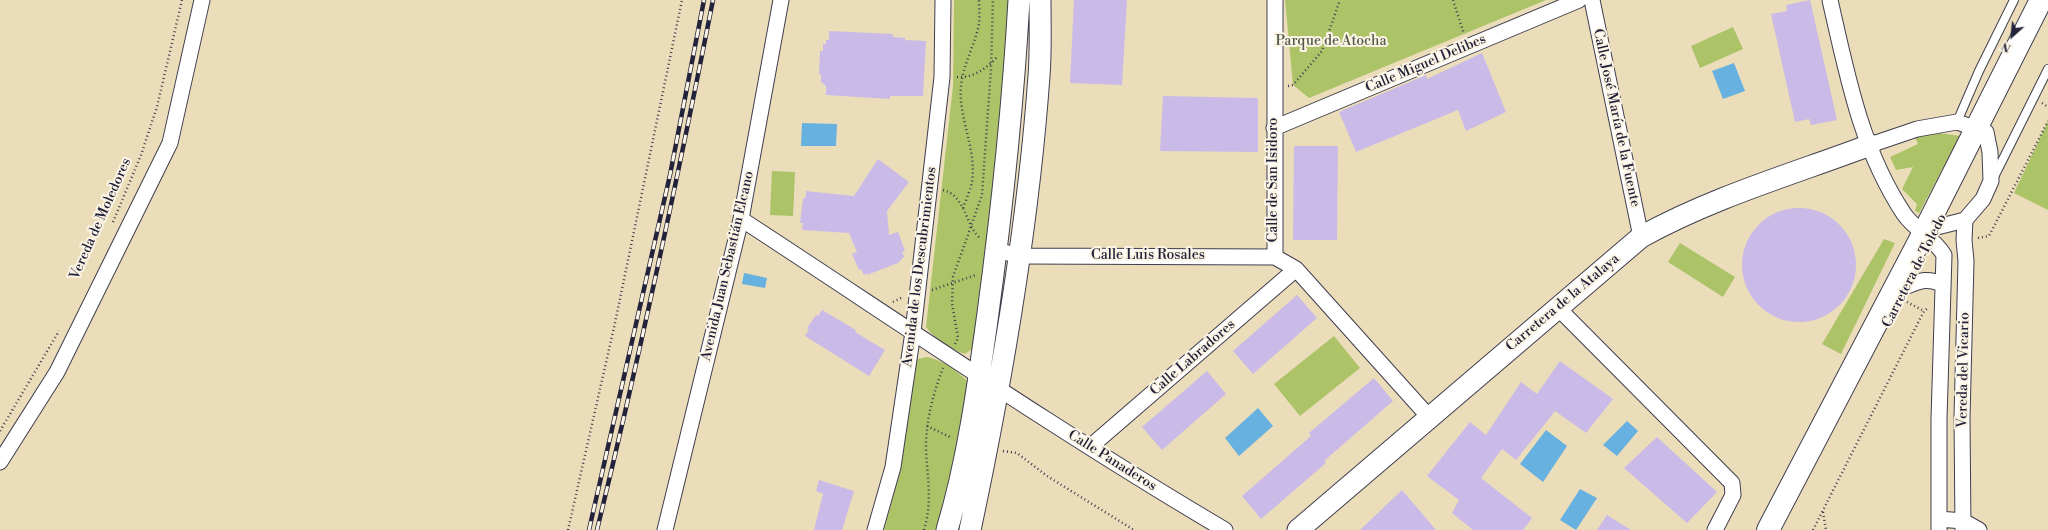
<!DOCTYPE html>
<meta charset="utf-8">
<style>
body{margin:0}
#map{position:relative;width:2048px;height:530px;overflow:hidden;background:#ebddba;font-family:"Libre Bodoni",serif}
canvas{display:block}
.north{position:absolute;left:1992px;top:16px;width:40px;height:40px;-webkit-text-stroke:3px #fcf5e5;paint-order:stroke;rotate:207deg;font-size:11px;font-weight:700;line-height:16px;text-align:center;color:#22223b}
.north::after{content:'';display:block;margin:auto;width:14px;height:18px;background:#22223b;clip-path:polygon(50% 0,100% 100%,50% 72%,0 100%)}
</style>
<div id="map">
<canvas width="2048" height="530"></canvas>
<div class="north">N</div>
</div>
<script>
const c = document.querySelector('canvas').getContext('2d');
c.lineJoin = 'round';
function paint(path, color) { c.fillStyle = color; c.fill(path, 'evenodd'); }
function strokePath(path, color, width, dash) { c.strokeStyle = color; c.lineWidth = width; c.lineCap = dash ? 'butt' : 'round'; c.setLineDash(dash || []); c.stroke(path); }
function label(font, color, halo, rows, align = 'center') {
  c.font = font + ' "Libre Bodoni",serif'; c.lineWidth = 4; c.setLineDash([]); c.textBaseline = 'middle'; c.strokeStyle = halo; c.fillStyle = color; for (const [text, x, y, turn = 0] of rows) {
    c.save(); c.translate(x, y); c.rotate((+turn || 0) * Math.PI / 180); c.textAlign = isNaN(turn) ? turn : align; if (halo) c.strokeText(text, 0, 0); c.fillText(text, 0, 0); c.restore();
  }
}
paint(new Path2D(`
 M954,0H1010L1008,66L976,343L972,349L965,354C950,349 935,339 926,327L953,86Z
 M1285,0H1546L1309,98L1293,85Z
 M1733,27L1743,49L1700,68L1691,46Z
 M2048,121V210L2014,193Z
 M1931,132L1960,136L1919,213L1915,211L1917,204L1902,189L1913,167L1896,170L1890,157L1918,144L1914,135Z
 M772,171L795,172L793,216L770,215Z
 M1884,239L1895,243L1841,354L1822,344Z
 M1680,243L1735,277L1723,297L1668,262Z
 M1334,336L1360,368L1300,416L1274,384Z
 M928,357C945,362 957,370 969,383L968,394L940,530H884L900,471L914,367L917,359Z`), '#acc368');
paint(new Path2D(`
 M1734,63L1745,91L1723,99L1712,71Z
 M802,123L837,124L836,146H801Z
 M744,273L767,278L765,288L742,284Z
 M1258,408L1273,426L1239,456L1225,438Z
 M1627,421L1638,431L1617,456L1603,445Z
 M1546,430L1567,446L1543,482L1520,464Z
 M1580,489L1597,498L1576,530L1560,520Z`), '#66b1df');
paint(new Path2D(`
 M1074,0H1127L1122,85L1070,83Z
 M1810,0L1837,120L1811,125L1809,119L1795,122L1771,14L1787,11L1786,5Z
 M829,31L893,34V37L905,38V40L926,41L923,96H890V99L826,95V86L821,82V74H819L820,51H823V44H826V40H829Z
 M1482,53L1506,112L1466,131L1458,110L1356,152L1339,112L1426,75L1427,79Z
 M1163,96L1258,98V152L1160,151Z
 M1294,146H1338L1337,240H1293Z
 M878,159L909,182L887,211L889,235L898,232L905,251L902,252L904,257L898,263L867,275V273L864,275L861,269L859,270L852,254L857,252L849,233L802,230L803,223H800L803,199L806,197V191L854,196Z
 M1742 265a57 57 0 1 1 114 0a57 57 0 1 1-114 0Z
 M1297,295L1317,318L1253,374L1233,351Z
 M822,310L856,330L855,332L885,350L869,376L805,336L809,329L807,328L816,315L818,316Z
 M1560,361L1613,399L1586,433L1555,411L1516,460L1502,449L1481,478L1532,518L1523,530H1473L1452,513L1459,500L1427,476L1470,422L1486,435L1521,382L1537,394Z
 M1207,371L1226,394L1162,450L1142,427Z
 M1374,378L1393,401L1324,461L1326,463L1261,519L1242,496L1311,436L1309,433Z
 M1657,437L1717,492L1687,523L1624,468Z
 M819,480L854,491L842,530H814L823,494L816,491Z
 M1402,490L1436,530H1360Z
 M1607,515L1631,530H1597Z`), '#cabae7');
const lane = new Path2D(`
 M1957,122L1979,71L2014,0
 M1994,177L2048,69`);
const street = new Path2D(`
 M1275,0V257L1296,269L1429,417
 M1592,0L1641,237
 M1830,0C1847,75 1861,149 1904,214C1915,230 1934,238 1944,255L1939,419V530
 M1274,128L1579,0
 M1870,145L1917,129L1957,122L1986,132L1990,152L1991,181L1983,199L1965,220L1937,227
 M741,219C902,324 1060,433 1225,530
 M996,250L1020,256L1275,257
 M1907,286C1921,280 1928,278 1942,284
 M1558,308L1732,483L1733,495L1715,530
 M1090,447L1296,269
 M0,462L57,372L170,143L202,0
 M1939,519L1963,521L1979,530
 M665,530L741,219L781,0
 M875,530L893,467L913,332L942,77L943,0
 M1963,530L1962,417L1966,261L1964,240L1965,220`);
const secondary = new Path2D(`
 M947,530C968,460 978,386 988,313C1002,209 1013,105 1019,0
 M970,530C1002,380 1028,229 1039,76C1041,51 1040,25 1040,0
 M1298,530L1641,237C1713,197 1793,174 1870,145`);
const highway = new Path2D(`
 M1768,530L1923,234L2041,0`);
strokePath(lane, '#403e4e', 10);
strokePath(street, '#403e4e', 17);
strokePath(secondary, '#403e4e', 23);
strokePath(highway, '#403e4e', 24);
strokePath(new Path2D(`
 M1453,0L1464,34
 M957,77C974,78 987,68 998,56
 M1288,86L1293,85L1322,51L1340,0
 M2042,103L2048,107
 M943,190C966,196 965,225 980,238
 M963,208C966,200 970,191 972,182C977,149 958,118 961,86C963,64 975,45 979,24C980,16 979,8 979,0
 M113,222L141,155L157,107L182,0
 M1978,238L1989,236L2048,121
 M932,290L976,275
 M893,302L903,297
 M1907,302L1924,311
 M955,344L958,338L952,303L953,277L982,195L991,69L993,0
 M927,426L952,438
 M0,431L59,331
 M1003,451L1017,453L1047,476L1134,530
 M1823,512L1826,530
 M568,530L615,323L682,0
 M924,530C933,500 927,477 926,448C926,420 933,394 943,368
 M1813,530L1924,311L1928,308`), '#403e4e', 2.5, [1, 3]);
strokePath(lane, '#fff', 8);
strokePath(street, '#fff', 15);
strokePath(secondary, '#fff', 21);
strokePath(highway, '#fff', 22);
const rail = new Path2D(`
 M589,530L670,175L704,0
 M597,530C640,354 678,177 713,0`);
strokePath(rail, '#22223b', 4.5);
strokePath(rail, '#fcf5e5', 3, [9]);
label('14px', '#525a4b', '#fcf5e5', [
 ["Parque de Atocha",1331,42]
]);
label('14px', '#22223b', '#fcf5e5', [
 ["Calle Miguel Delibes",1426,64,-23],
 ["Calle José María de la Fuente",1616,118,78],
 ["Calle de San Isidoro",1274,180,-90],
 ["Vereda de Moledores",101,219,-66],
 ["Calle Luis Rosales",1148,256],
 ["Avenida Juan Sebastián Elcano",728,266,-77],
 ["Avenida de los Descubrimientos",920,267,-83],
 ["Carretera de Toledo",1915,271,-63],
 ["Carretera de la Atalaya",1563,303,-40],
 ["Calle Labradores",1193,358,-41],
 ["Vereda del Vicario",1964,370,-89],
 ["Calle Panaderos",1112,461,32]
]);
</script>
